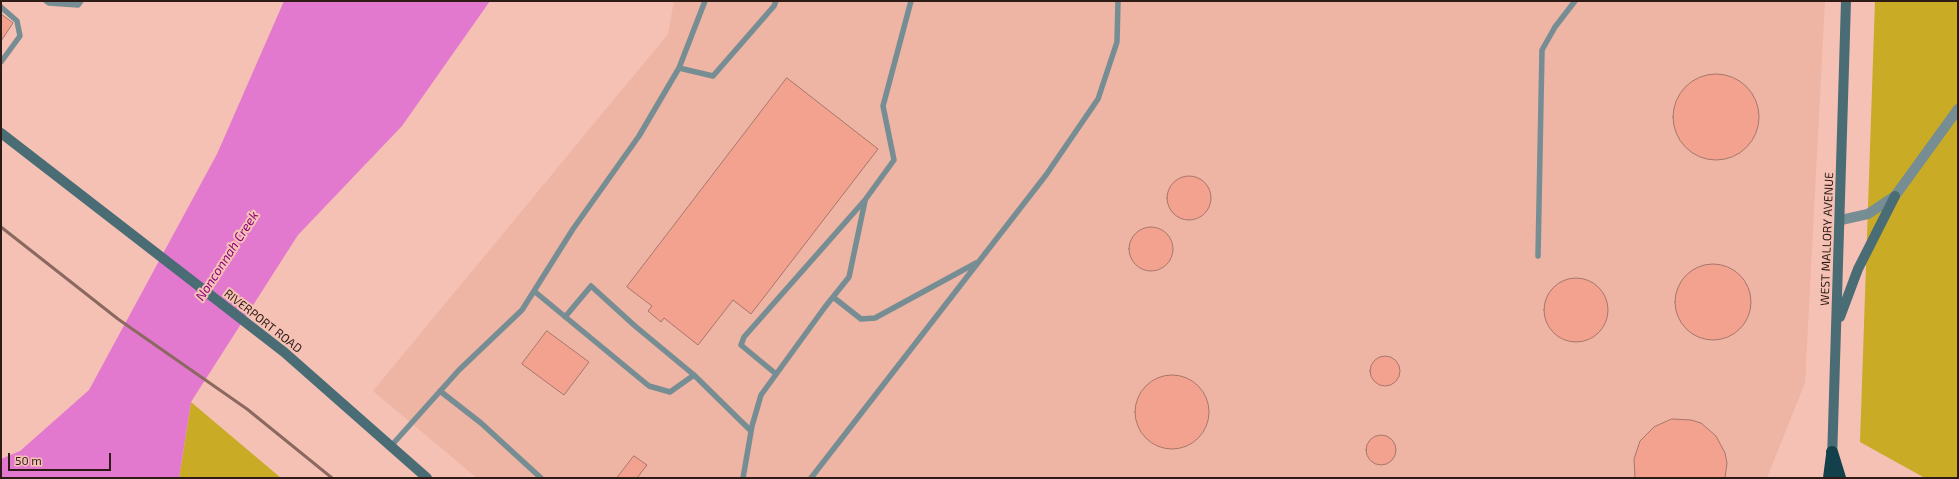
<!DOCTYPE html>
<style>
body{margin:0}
#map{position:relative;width:1959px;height:479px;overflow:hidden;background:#f5c1b4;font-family:"Exo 2",sans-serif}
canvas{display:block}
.frame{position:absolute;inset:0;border:2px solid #2e1b16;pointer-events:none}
.scale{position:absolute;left:8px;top:453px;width:103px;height:18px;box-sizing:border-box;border:2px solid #2e1b16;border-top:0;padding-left:5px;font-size:12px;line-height:14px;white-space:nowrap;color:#2e1b16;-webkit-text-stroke:3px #f5c1b4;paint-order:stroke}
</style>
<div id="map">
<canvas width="1959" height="479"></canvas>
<div class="frame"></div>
<div class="scale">50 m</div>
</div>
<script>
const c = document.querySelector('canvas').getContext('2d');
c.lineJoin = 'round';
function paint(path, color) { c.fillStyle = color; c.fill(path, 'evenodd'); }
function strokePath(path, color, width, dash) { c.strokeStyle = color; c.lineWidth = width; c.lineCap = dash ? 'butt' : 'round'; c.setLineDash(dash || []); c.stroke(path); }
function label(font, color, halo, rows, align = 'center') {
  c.font = font + ' "Exo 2",sans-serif'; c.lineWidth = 4; c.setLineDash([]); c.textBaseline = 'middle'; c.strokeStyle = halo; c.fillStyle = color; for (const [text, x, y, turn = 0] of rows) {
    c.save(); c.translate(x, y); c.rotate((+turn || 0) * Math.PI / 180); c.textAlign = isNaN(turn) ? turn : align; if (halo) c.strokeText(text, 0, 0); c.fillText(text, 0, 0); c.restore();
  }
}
paint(new Path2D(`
 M674,1H1825L1805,383L1767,478H477L373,391L668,34Z`), '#eeb4a4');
paint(new Path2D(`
 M1875,1H1958V478H1925L1860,442Z
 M191,402L281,478H179Z`), '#caab25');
paint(new Path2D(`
 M284,1H490L402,126L298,235L191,402L179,478H1V459L20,451L89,390L217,154Z`), '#e379ce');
const building = new Path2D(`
 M1,14L13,23L1,41Z
 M1673 117a43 43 0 1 1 86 0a43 43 0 1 1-86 0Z
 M787,78L878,149L751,314L733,300L698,345L664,318L661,322L648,311L652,306L627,287Z
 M1167 198a22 22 0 1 1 44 0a22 22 0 1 1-44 0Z
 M1129 249a22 22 0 1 1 44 0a22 22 0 1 1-44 0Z
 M1675 302a38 38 0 1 1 76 0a38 38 0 1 1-76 0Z
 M1544 310a32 32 0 1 1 64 0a32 32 0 1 1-64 0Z
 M547,331L589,362L564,395L522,364Z
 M1370 371a15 15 0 1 1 30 0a15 15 0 1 1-30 0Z
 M1135 412a37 37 0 1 1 74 0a37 37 0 1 1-74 0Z
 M1672,419L1691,420L1701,423L1716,436L1725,453L1727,463L1725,478H1635L1634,459L1640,441L1654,427Z
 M1366 450a15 15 0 1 1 30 0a15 15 0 1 1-30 0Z
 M634,456L647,465L637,478H617Z`);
paint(building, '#f2a28e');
strokePath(building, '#a7776b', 1);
strokePath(new Path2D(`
 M46,1L49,3L78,5L81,1
 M1,7L17,21L20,36L1,62
 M679,68L713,76L774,6L776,1
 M1538,256L1542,50L1555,27L1575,1
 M534,291L649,386L670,392L694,375
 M833,297L861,319L875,318L976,263
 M565,317L591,286L635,326L694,375L751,431
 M776,374L741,345L744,337L865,200L894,160L883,106L911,1
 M440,391L481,423L541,478
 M391,446L459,370L522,310L573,229L639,136L679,68L705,1
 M743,478L752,426L761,395L825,307L849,277L865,201
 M811,478L1046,175L1098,99L1117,42L1118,1`), '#758d93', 5.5);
strokePath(new Path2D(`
 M1841,220L1868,214L1895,196L1958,109`), '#758d93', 10);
strokePath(new Path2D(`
 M1,133L284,352L427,478
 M1840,317L1858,269L1895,196
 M1832,460L1846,1`), '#496c75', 10);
strokePath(new Path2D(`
 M1832,452L1840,478
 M1829,478L1832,455`), '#13404a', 12);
strokePath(new Path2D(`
 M1,227L118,319L247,409L332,478`), '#8b6960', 3);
label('12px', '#2e1b16', '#f5c1b4', [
 ["WEST MALLORY AVENUE",1827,239,-88],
 ["RIVERPORT ROAD",263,321,38]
]);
label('italic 13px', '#8f047e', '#f5c1b4', [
 ["Nonconnah Creek",227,256,-57]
]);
</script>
